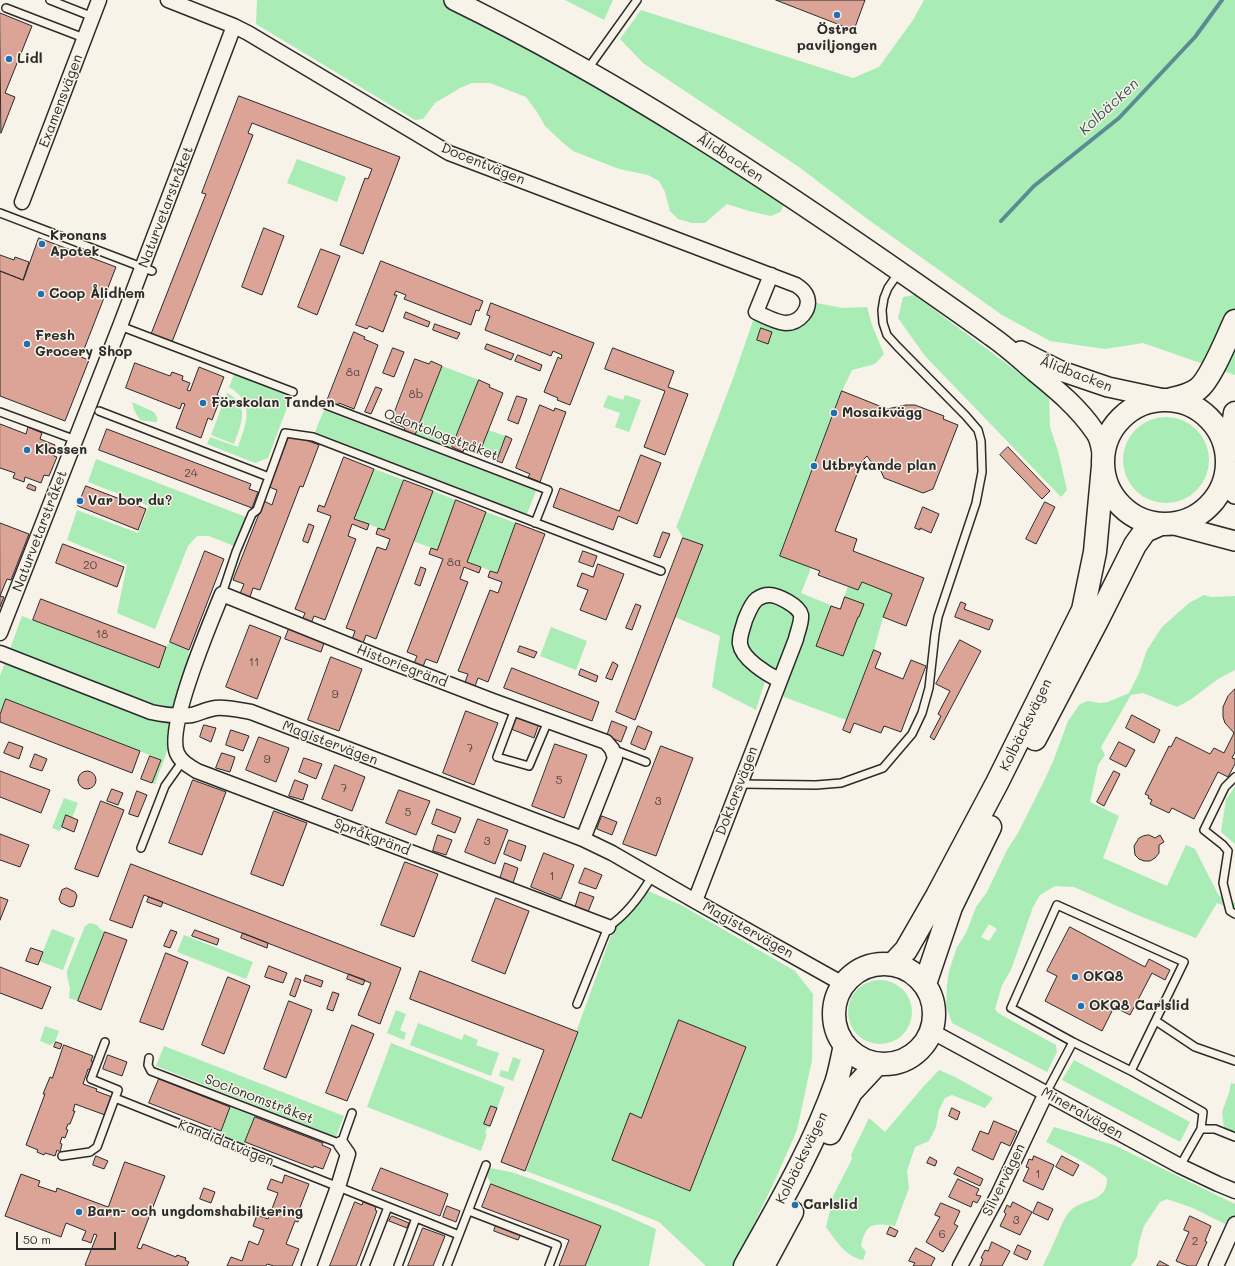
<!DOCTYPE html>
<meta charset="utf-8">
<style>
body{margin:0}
#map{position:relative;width:1235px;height:1266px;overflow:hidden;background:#f7f3e8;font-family:Mali,sans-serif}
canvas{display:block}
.scale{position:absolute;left:16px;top:1232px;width:100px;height:18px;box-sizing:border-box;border:2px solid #2b2b2b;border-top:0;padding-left:5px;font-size:12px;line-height:14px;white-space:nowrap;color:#2b2b2b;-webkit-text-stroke:3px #f7f3e8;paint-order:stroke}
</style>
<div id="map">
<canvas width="1235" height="1266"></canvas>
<div class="scale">50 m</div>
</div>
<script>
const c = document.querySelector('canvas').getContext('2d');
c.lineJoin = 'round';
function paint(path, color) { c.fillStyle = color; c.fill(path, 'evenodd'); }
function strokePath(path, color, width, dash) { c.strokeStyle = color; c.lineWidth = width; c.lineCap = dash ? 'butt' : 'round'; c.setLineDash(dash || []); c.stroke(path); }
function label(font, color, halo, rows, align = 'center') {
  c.font = font + ' Mali,sans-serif'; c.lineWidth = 3; c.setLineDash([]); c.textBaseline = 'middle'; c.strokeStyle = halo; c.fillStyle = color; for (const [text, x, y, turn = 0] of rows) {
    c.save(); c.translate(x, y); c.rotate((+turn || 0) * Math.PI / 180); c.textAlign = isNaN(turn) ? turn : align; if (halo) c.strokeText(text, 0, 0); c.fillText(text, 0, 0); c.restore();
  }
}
paint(new Path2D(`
 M257,0H454L789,197L780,212L771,216L749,211L727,204L705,223H692L678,219L670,211L665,192L659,181L648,175L619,169L573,151L562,142L545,126L537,112L526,97L490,83H472L460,88L435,103L423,119L415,120L256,24Z
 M565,0H613L604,20Z
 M924,0H1235V375L1143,343L1105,349L1050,341L1002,315L866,218L799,167L643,63L620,39L641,10L853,78L879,67L913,20Z
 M297,159L346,177L337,202L287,183Z
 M914,295L1049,395L1050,427L1058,451L1067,490L1061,497L925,356L898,318L903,297Z
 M807,301L842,308L867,307L872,325L884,354L875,364L852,370L842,391L780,555L811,568L801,593L840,609L848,586L858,590L862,582L892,594L883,617L874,650L846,720L784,697L779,680L767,675L756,710L712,687L720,636L675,617L703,545L683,538L678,529L676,528L735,373L756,312L784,323Z
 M442,366L479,380L452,447L415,435Z
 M235,372L281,389L290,400L268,458L255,463L207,444L210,437L238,447C246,424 256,403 229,387Z
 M227,393C251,405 241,424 234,444L211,435Z
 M608,395L623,400L625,395L641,400L629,432L615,427L620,413L603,407Z
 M132,402L154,412L157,417V422L145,421L140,420L134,410Z
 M324,410L536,491L527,514L315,432Z
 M1123 460a43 43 0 1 1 86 0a43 43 0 1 1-86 0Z
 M488,430L506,436L497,461L479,454Z
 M96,459L246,517L234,546L209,536H197L188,546L155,629L117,613L127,565L67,540L77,510L138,533L149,506L88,482Z
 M374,469L404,480L384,530L354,519Z
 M433,491L456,500L437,550L413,541Z
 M486,512L516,523L497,573L467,562Z
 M1204,595L1212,597L1235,596V670L1218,679L1190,700L1177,707L1143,693L1131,695L1101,747L1105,755L1098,765L1090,802L1119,816L1103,858L1167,886L1186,845L1195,849L1219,896L1235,903V910L1217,903L1196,938L1142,917L1074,887L1055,886L1040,895L1033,907L1011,970L1002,985L995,1009L998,1013L1056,1045L1057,1052L1047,1072L952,1023L946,1006L947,985L949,971L957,947L966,933L976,907L987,892L1007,850L1018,833L1043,783L1054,759L1068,721L1080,704L1088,701L1100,703L1108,702L1129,693L1139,673L1147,650L1162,627L1189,603ZM989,924L997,929L989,941L981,937Z
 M22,616L158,668L166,647L170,642L189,650L180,716L155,784L152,783L160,759L6,699L0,715V676Z
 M551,627L587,641L576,670L540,656Z
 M1235,787V844L1221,832L1226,799Z
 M64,798L78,803L72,818L66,816L60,831L52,828Z
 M648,891L681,905L795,971L813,994L812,1060L797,1130L776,1178L751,1230L735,1266H706L659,1222L619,1206L526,1171L613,930Z
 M90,923L97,925L100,929L105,932L78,1001L69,998L70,988L67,976V971L85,926Z
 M52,929L75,938L63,970L39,961Z
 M184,935L253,962L246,979L177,952Z
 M848 1012a32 32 0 1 1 64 0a32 32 0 1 1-64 0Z
 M396,1010L406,1014L400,1030L406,1033L404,1040L387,1033Z
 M418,1023L462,1040L464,1034L478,1040L476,1045L499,1053L491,1076L410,1045Z
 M45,1026L59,1031L55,1042L50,1045L40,1041Z
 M391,1043L505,1087L490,1128L487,1127L485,1133L487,1134L481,1151L367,1107Z
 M164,1046L344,1116L336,1137L156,1066Z
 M513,1057L521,1060L513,1081L499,1076L501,1070L508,1072Z
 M1074,1060L1190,1122L1180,1142L1062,1080Z
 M939,1070L955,1077L993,1098L985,1108L952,1095L945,1098L939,1110L936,1127L929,1141L915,1147L907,1171L909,1188L895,1226C874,1223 866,1222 861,1246L866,1252L863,1260C846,1257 836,1241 826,1227L832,1202V1198L852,1159L851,1155L869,1118L885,1132L923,1087Z
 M1231,1083L1235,1084V1132L1224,1128L1222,1112L1229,1093Z
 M230,1107L255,1117L244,1144L220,1135Z
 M1054,1127L1114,1145L1235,1204V1229L1193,1208L1167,1199L1160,1202L1144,1226L1139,1243L1137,1257L1131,1266H1043C1047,1257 1052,1247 1056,1238C1061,1228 1063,1218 1071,1210C1083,1198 1108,1203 1107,1178C1088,1163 1067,1153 1046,1142Z
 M490,1168L511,1172L532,1179L616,1211L656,1229L649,1266H585L600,1226L491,1184L487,1176Z`), '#a9ecb6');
strokePath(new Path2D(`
 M1001,221L1034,186L1119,118L1195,37L1222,0`), '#5c8c92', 4);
const building = new Path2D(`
 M776,0H865L854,30Z
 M0,13L32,26L5,93L15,97L1,133Z
 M239,96L400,157L363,254L340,245L365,178L368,179L372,169L252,123L248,133L253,135L172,342L151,334L206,194L202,193Z
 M264,228L284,236L262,295L242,287Z
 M39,238L116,267L81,357L89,360L65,421L0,396V271L23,280Z
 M321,249L340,256L317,315L298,307Z
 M0,255L14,260L15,257L29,262L23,280L0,271Z
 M381,261L483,301L479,311L476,310L471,325L404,299L406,295L396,291L394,295H397L383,332L369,326L367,329L356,325Z
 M491,303L594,343L570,405L557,400L558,398L544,392L558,357L561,359L562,355L553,351L551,356L485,330L490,316L487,315Z
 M406,312L430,322L428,327L404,318Z
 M435,324L460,333L457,339L433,330Z
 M761,328L772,332L768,344L757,340Z
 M354,332L365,337L364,339L378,345L354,409L339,403L338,405L327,401Z
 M487,344L514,354L511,360L485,349Z
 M393,348L404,352L394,377L383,373Z
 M613,348L674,371L668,387L688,394L665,455L644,447L665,391L605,369Z
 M518,355L542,365L540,371L515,361Z
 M415,359L429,364L431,361L442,366L415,435L404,431L405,428L391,422Z
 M135,363L170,376L172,372L183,376L182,380L190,383L187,390L190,391L199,367L224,377L217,395L221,397L212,420L208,418L201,438L176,428L185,404L182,403L180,409L126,388Z
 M479,380L490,385L489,387L503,393L479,454L464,449L463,452L452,447Z
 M376,387L382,389L371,414L365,412Z
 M842,391L887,409L906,405H915L944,416L943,419L958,425L933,489L923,493L884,478L881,471L874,466L867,456L862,461L835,531L857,539L853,551L924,578L906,626L883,617L892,594L862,582L858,590L818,575L820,571L780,556Z
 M517,396L527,399L518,424L508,420Z
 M540,405L554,411L555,408L566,412L540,482L528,477L530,474L516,468Z
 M0,424L26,434L28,427L42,433L40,439L55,445L52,455L57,457L49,476L44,475L41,483L25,477L24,482L13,478L15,473L0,468Z
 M107,429L251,484L249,489L258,492L252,508L99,450Z
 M290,434L319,445L303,487L300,486L260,590L253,588L249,600L239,596L244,584L233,580L264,501L272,505L277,490L269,487Z
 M506,436L512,439L502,463L497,461Z
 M1008,447L1050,491L1042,499L1000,455Z
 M641,455L661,463L637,524L618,516L613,530L553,507L560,488L619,511Z
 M344,457L374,469L354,519L369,524L367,530L352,524L348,536L356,539L325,620L314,616L310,626L301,623L305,613L295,609L331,516L317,511L319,505L324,507Z
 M404,480L433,491L376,639L366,635L362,646L351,642L355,631L346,628L377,547L386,550L390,539L376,534L378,528L384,530Z
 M29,484L36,487L35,491L27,488Z
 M86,486L146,509L138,530L78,506Z
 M456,500L486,512L467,562L481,567L479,573L464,567L460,579L468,582L437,663L426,659L422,669L413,666L417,656L407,652L443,559L429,554L431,548L437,550Z
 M1045,502L1055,507L1036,544L1026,539Z
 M923,507L939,514L931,533L920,528V530L915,528Z
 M0,523L29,534L11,580L7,579L0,596L4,597L0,607Z
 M516,523L545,534L488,682L478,678L474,689L464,685L468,674L458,671L490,590L498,593L502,582L488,577L490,571L497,573Z
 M309,524L314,526L308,543L303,541Z
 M663,532L670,534L660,558L654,556Z
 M683,538L703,545L635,720L616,712Z
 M63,544L124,567L117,587L56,563Z
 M205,551L224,559L189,650L170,642Z
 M583,551L597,556L593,567L579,562Z
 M598,564L624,574L606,620L580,610L588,590L577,586L582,573L593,577Z
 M421,567L426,569L420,586L415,584Z
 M845,597L864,604L859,617H858L843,656L816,646L831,606L840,609Z
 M41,599L166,647L159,668L33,620Z
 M961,602L966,604L964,609L993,620L989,630L955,617Z
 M636,604L641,606L632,630L626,628Z
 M250,625L281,637L257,699L226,687Z
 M290,626L325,640L321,652L285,639Z
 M960,640L981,651L934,740L930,737L941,716L938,714L950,691L936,684Z
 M520,646L537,652L534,658L518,652Z
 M874,650L881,653L875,668L903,679L911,660L926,666L901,732L884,726L881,733L854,723L850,733L843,730Z
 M331,657L362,669L339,731L308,720Z
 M613,662L618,665L612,680L606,678Z
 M512,668L599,702L592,721L504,688Z
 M581,669L598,676L596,682L579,675Z
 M1235,689V752L1232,758L1235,759V764L1228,777L1218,772L1194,819L1172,808L1169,813L1150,804L1152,800L1148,798L1149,796L1145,794L1169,746L1171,747L1176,737L1210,754L1214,748L1224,753L1234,733L1225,723L1223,717V707L1228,696Z
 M6,699L140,751L132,773L0,722V715Z
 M466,711L498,723L474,785L443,773Z
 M1132,715L1160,730L1154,743L1126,728Z
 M516,716L539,724L534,738L511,729Z
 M612,721L627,727L621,742L607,736Z
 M204,725L216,728L211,742L200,737Z
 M638,726L652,732L645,750L631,744Z
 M231,730L249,736L243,751L226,745Z
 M259,737L289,748L276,782L246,770Z
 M9,742L23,747L19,759L4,753Z
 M1119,742L1135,750L1126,767L1110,759Z
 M555,744L587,755L564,818L532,806Z
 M661,746L693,758L656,856L623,844Z
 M222,753L235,757L230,772L216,768Z
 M35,754L47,759L42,771L30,767Z
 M150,756L161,760L152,783L141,779Z
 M304,758L322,764L316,779L299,772Z
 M335,765L365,777L352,811L322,799Z
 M0,771L50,790L41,813L0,797Z
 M1114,771L1120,774L1104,806L1097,802Z
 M78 780a9 9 0 1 1 18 0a9 9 0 1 1-18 0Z
 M193,780L226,792L202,855L169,843Z
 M295,780L308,785L303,800L289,796Z
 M112,789L123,793L118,805L107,801Z
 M399,790L430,801L416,835L386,823Z
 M137,791L147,795L138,817L129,814Z
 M101,801L124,810L98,877L75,869Z
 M437,809L461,818L455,833L432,824Z
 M274,811L307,823L283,886L251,874Z
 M66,815L78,820L74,832L62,827Z
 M602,816L617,822L612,835L597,829Z
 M478,819L508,830L495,864L465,852Z
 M0,834L29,845L20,867L0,860Z
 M438,835L452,840L446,855L433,851Z
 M1149,835L1155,838L1160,835L1164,842L1159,845V853L1155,858L1150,861H1144L1139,859L1135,855L1134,846L1139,838L1143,836Z
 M509,840L526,846L521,861L504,854Z
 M544,853L574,865L561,899L531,887Z
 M405,862L438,874L414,937L381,925Z
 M505,863L518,868L513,883L500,879Z
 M131,864L401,968L380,1024L358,1015L371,983L177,908L144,895L132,928L110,920Z
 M585,868L602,875L596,889L579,883Z
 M67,888L75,892L77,896L74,906L70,907L61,903L59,899L62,890Z
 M580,892L594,897L588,912L575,908Z
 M0,897L8,900L0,920Z
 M149,897L163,902L161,907L147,902Z
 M496,898L529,911L505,974L472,961Z
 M1070,927L1145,967L1149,959L1170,970L1165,980L1152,973L1130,1015L1114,1007L1102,1031L1045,1001L1057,976L1047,971Z
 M171,930L177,932L170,948L164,946Z
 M195,930L219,939L217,945L192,936Z
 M105,932L127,940L101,1010L78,1001Z
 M243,933L268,943L267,948L241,938Z
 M31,948L43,952L38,965L26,961Z
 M166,953L188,962L163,1030L140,1022Z
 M269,966L287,973L283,983L265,977Z
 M0,967L51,987L42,1009L0,993Z
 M420,971L578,1032L525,1171L501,1162L544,1050L410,999Z
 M349,974L365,980L363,985L347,979Z
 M306,975L323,981L321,987L304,981Z
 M228,977L250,986L224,1054L202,1045Z
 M296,978L301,980L295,997L290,995Z
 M333,992L339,994L333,1011L327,1009Z
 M289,1001L312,1010L286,1078L264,1069Z
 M679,1020L746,1047L690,1191L612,1160L630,1113L641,1118Z
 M352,1025L374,1034L347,1101L326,1093Z
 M56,1042L62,1044L60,1049L54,1047Z
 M64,1045L93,1056L91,1061L94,1062L91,1070L88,1069L83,1084L97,1089L96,1091L112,1097L105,1115L75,1104L73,1111H75L70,1124H68L66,1129L68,1130L65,1138L62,1137L60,1143L62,1144L60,1152L57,1150L55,1156L45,1153L44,1155L37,1152L38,1150L26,1145L45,1094H43L50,1077L52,1078Z
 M108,1055L127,1062L122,1076L103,1069Z
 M159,1079L230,1107L221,1131L149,1103Z
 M491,1106L497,1108L490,1126L484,1124Z
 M952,1108L960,1112L957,1120L949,1116Z
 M255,1117L323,1143L322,1145L331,1149L323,1169L314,1166L313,1168L245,1142Z
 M994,1121L1017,1131L1010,1146L1001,1142L993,1160L972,1150L980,1131L988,1134Z
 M96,1156L108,1161L104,1169L93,1165Z
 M1034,1156L1054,1165L1043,1190L1023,1181L1029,1168L1026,1167L1029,1159L1032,1160Z
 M1062,1156L1079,1165L1073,1176L1056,1167Z
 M930,1157L937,1161L935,1166L927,1163Z
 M125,1162L165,1176L137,1248L141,1249L143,1244L176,1257L177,1255L186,1258L185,1260L189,1262L187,1266H87L85,1265L97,1235L94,1234L91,1243L86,1241L82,1240L86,1231L66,1223L61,1237L5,1216L21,1174L40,1181L38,1186L56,1192L57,1188L108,1207Z
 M958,1167L983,1179L980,1186L954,1174Z
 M381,1168L448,1194L440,1216L372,1190Z
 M285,1175L309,1184L299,1210L302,1211L298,1222L295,1221L286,1244L299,1249L292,1266H274L267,1264L266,1266H227L231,1257L242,1261L249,1241L258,1245L264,1230L253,1226L257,1215L268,1219L278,1193L267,1189L271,1179L282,1183Z
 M958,1179L979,1189L976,1195L981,1196L977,1203L973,1201L971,1207L949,1197Z
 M491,1184L601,1226L585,1266H559L569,1240L482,1207Z
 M204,1188L215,1192L211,1203L200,1199Z
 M355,1202L362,1205L363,1202L376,1207L375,1210L377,1211L357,1264L356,1266H330Z
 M1013,1202L1032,1212L1020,1235L1000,1226L1006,1214L1004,1212L1007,1205L1010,1207Z
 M1038,1202L1053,1209L1048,1220L1033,1213Z
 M941,1203L960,1211L954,1224L958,1226L943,1252L926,1242L940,1217L935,1215Z
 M447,1206L460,1211L456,1222L443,1217Z
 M392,1216L409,1223L407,1228L389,1221Z
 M1190,1216L1211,1226L1205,1241L1207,1242L1196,1266H1188L1176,1261L1189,1232L1184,1230Z
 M496,1225L521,1234L518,1240L494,1231Z
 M890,1227L898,1231L895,1237L887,1234Z
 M423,1228L445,1236L433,1266H408Z
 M992,1242L1010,1251L1002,1266H980L983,1259L981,1258L985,1250L988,1251Z
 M1018,1245L1031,1251L1027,1260L1014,1254Z
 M916,1248L935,1258L931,1266H913L915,1263L909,1261Z
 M1160,1261L1169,1266H1157Z`);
paint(building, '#dca397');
strokePath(building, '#2b2b2b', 1);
const service = new Path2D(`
 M50,0L93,17
 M6,8L84,38
 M587,70L637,0
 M0,213L152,271
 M120,326L293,392
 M326,405L548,490L535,523
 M99,411L269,477
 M0,412L76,440
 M222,594L236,552L252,514L257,510L285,433L313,437L661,571
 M515,709L497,757L529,766L548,721
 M612,749L646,762
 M1235,777L1225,787L1204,830L1223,845L1228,851L1223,883L1230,911L1235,914
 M740,784L816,785L841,783L883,768L912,734L922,713L929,688L935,634L938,617L976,503L982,472L981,441L978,430L966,416L897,346L887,335L883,323L882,310L884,298L888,288L899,272
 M141,848L165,786L182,762
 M1057,905L1184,962L1131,1071L1073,1042L1011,1008Z
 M577,1004L608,927C626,915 641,895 652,876
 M1156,1021L1195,1047L1235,1061
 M149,1058L148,1065L151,1071L341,1144L352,1113
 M1131,1071L1203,1112L1201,1129L1180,1166
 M1046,1093L1073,1042
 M115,1098L459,1235
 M1201,1129H1215L1235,1137
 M62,1156L90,1152L97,1147L118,1090L91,1079L105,1042
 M469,1211L557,1245L549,1266
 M365,1266L388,1207
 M398,1266L416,1218
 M447,1266L486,1165`);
const minor = new Path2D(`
 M168,0L234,26L248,33L449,153L796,285C801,288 805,291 807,297C811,310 799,323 786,323C778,323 764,316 756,312L771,275
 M22,202L99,0
 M0,633L120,326L234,26
 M0,653L151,712C165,715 177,717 192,715C200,713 207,709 216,708C227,707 239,710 251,712L583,839L612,853L695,901L843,984
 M583,839L615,758L612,749L606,742L493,701L381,658L222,594C210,624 166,726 177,753C181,762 189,766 197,771L608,927
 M695,901L796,639C797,633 802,622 801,615C799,606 778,595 769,595C765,595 760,597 757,599C751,604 748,613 745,620C743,628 739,636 740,644C742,659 767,674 779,680
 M931,1031L1180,1166L1218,1184L1235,1191
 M309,1266L338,1187L348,1154L341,1144
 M960,1266L998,1195L1046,1093
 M1216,1266L1235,1224`);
const secondary = new Path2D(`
 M454,0C618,80 770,181 919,285C943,302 968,319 991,336C1007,347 1021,360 1035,372C1057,390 1079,408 1095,432C1101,439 1101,450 1103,458
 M1021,351L1061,371L1108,387L1164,399
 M1227,471L1235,494
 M1171,524L1235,541`);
const trunk = new Path2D(`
 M1172,399C1181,397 1190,395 1198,389C1211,379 1227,338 1235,321
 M1103 462a62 62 0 1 1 124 0a62 62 0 1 1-124 0Z
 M1229,452L1235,413
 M1035,739L1098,619L1135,545L1145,531L1161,524
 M834 1014a50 50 0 1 1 100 0a50 50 0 1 1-100 0Z
 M893,964L906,950L937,896L997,783L1083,610L1095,552L1103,466
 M925,984L951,907L990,827
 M830,1133L851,1092L877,1064
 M745,1266C778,1207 813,1148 836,1083C840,1071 842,1058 845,1045
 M763,1266L792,1212`);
strokePath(service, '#2b2b2b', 10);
strokePath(minor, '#2b2b2b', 17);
strokePath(secondary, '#2b2b2b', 22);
strokePath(trunk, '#2b2b2b', 25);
strokePath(service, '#f7f3e8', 7);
strokePath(minor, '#f7f3e8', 14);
strokePath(secondary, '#f7f3e8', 19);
strokePath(trunk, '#f7f3e8', 22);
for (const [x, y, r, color] of [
 [837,15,4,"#1f6fb2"],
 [9,59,4,"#1f6fb2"],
 [42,244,4,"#1f6fb2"],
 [41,294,4,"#1f6fb2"],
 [27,344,4,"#1f6fb2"],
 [203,403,4,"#1f6fb2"],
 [834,413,4,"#1f6fb2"],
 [27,450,4,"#1f6fb2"],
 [814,466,4,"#1f6fb2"],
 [80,501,4,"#1f6fb2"],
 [1075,977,4,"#1f6fb2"],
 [1081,1006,4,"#1f6fb2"],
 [795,1205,4,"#1f6fb2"],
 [79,1212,4,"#1f6fb2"]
]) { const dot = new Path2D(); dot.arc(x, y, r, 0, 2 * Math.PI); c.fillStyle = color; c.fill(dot); strokePath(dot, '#f7f3e8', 1.5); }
label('12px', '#574946', null, [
 ["8a",353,372],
 ["8b",416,394],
 ["24",191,473],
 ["8a",454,562],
 ["20",90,565],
 ["18",102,634],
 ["11",254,662],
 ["9",335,694],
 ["7",470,748],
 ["9",267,759],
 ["5",559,780],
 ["7",344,788],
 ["3",658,801],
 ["5",408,812],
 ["3",487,841],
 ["1",552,876],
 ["1",1038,1174],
 ["3",1016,1220],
 ["6",942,1234],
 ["2",1195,1241]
]);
label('bold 14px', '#2b2b2b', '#f7f3e8', [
 ["Östra",837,30,"center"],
 ["paviljongen",837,46,"center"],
 ["Lidl",17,59],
 ["Kronans",50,236],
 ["Apotek",50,252],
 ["Coop Ålidhem",49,294],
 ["Fresh",35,336],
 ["Grocery Shop",35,352],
 ["Förskolan Tanden",211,403],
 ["Mosaikvägg",842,413],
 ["Klossen",35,450],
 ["Utbrytande plan",822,466],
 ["Var bor du?",88,501],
 ["OKQ8",1083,977],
 ["OKQ8 Carlslid",1089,1006],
 ["Carlslid",803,1205],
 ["Barn- och ungdomshabilitering",87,1212]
], 'left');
label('14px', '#2b2b2b', '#f7f3e8', [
 ["Examensvägen",61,101,-69],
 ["Ålidbacken",730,158,33],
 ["Docentvägen",483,164,22],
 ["Naturvetarstråket",166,207,-69],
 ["Ålidbacken",1076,374,21],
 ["Odontologstråket",441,435,21],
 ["Naturvetarstråket",40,531,-69],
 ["Historiegränd",402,666,21],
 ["Kolbäcksvägen",1026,725,-64],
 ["Magistervägen",330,743,21],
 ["Doktorsvägen",737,791,-69],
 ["Språkgränd",372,837,21],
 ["Magistervägen",748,930,29],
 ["Socionomstråket",259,1099,21],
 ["Mineralvägen",1082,1113,29],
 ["Kandidatvägen",226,1143,22],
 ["Kolbäcksvägen",802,1158,-64],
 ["Silvervägen",1004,1180,-64]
]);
label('italic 15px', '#405456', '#f7f3e8', [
 ["Kolbäcken",1109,107,-43]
]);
</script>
